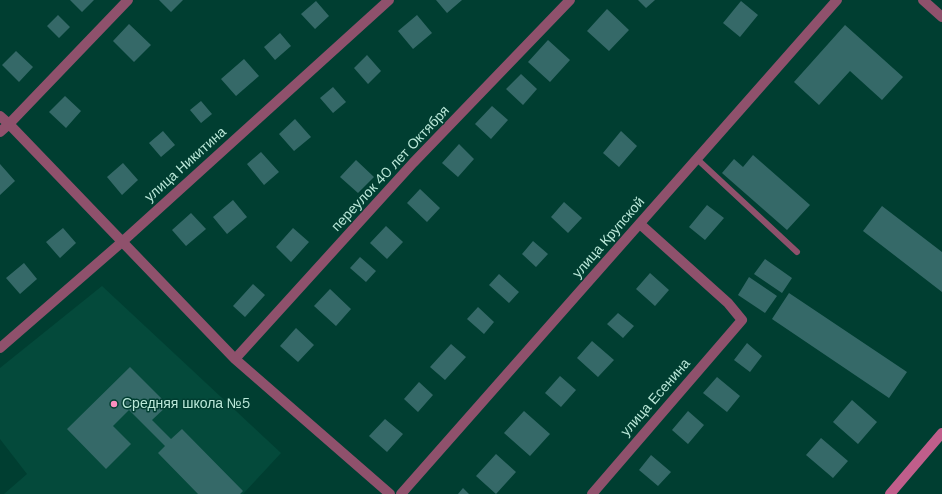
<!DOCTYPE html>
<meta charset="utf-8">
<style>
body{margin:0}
canvas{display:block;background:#003e31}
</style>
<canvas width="942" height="494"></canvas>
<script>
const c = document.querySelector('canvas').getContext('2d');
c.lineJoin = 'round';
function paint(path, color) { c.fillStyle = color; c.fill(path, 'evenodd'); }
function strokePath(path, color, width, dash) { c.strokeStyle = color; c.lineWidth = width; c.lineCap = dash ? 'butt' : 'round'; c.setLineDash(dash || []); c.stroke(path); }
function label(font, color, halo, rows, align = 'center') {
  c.font = font + ' "DM Sans",sans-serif'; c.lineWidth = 3; c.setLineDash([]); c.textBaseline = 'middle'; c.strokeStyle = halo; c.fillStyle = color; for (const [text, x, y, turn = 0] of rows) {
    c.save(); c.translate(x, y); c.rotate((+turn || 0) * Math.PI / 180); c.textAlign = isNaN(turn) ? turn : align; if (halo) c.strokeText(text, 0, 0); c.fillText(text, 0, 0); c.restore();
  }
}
paint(new Path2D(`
 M102,286L281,453L243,494H4L27,474L0,439V368Z`), '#044a3b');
paint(new Path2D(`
 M70,0H94L82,12Z
 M159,0H183L171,12Z
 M436,0H462L447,13Z
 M638,0H655L646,8Z
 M316,1L329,16L315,29L301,14Z
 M741,1L758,15L740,37L723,23Z
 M607,9L629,30L609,51L587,31Z
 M58,15L70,27L59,38L47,26Z
 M417,15L432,33L413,49L398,31Z
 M129,24L151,45L134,62L113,41Z
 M845,25L903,77L882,100L850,71L819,105L794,82Z
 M280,33L291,46L275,60L264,47Z
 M548,40L570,60L550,82L528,62Z
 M16,51L33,67L19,82L2,65Z
 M367,55L381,71L368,84L354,68Z
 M244,59L259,76L236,96L221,79Z
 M521,74L537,89L523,105L506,89Z
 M333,87L346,102L333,113L320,98Z
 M65,96L81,111L66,128L49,112Z
 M201,101L212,114L201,123L190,110Z
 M492,106L508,120L491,139L475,124Z
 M295,119L311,137L294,151L279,134Z
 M163,131L175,145L161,157L149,143Z
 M621,131L637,146L619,167L603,153Z
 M459,144L474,159L458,177L442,163Z
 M261,152L279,172L264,185L247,164Z
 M753,155L810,205L787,230L722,173L734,159L743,167Z
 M356,160L374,177L358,193L340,177Z
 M123,163L138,180L122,195L107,177Z
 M0,164L15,181L0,195Z
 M420,189L440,208L427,222L407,203Z
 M233,200L247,217L227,234L213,217Z
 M564,202L582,218L568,233L551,217Z
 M707,205L724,218L705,240L689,227Z
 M882,206L942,252V292L863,231Z
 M191,213L206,229L186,246L172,230Z
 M386,226L403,242L387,259L370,243Z
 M63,228L76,243L60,258L46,242Z
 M293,228L309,242L291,262L276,247Z
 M533,241L548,254L536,267L522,254Z
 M360,257L376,271L366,282L350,268Z
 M765,259L792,278L782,293L754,274Z
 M24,263L37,279L20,294L6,278Z
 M650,273L669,290L655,306L636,289Z
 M499,274L519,292L509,303L489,285Z
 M749,277L777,296L765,313L738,295Z
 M253,284L265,295L245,317L233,306Z
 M330,289L351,309L336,326L314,306Z
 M789,293L907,372L889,398L772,319Z
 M478,307L494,322L484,334L467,319Z
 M618,313L634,326L623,338L607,324Z
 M296,328L314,345L298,362L280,346Z
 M592,341L614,360L598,377L577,358Z
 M747,343L762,356L750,372L734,360Z
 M451,344L466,357L445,380L430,367Z
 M130,367L168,405L152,420L171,439L182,429L243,491L240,494H198L158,453L165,446L129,410L113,426L131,444L106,469L67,429Z
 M560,376L576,390L561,407L545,393Z
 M717,377L740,396L727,412L703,393Z
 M419,382L433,395L418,412L404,399Z
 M852,400L877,422L858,444L833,422Z
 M524,411L550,434L530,456L504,433Z
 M688,411L704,425L688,444L672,430Z
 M385,419L403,434L387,452L369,436Z
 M821,438L848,461L833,478L806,455Z
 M496,454L516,472L496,494L476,476Z
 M651,455L671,472L658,486L639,470Z
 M463,488L469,494H458Z`), '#356968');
strokePath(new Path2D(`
 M697,159L797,252`), '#8f516c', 6);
strokePath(new Path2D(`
 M923,0L942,17
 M0,116L9,124L235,359L390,494
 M0,132L9,124L128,0
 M0,348L122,242L389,0
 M235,359L413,163L570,0
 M401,494L837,0
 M592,494L742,320L728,303L640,224`), '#8f516c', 10);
strokePath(new Path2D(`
 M890,494L942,433`), '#c05e8b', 10);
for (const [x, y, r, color] of [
 [114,404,4,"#fd8ec0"]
]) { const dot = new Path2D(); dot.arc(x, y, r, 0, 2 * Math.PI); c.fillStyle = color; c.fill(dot); strokePath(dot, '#003e31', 1.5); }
label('14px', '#bae8d9', '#003e31', [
 ["улица Никитина",186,165,-42],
 ["переулок 40 лет Октября",391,169,-47],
 ["улица Крупской",609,238,-49],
 ["улица Есенина",656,398,-49]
]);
label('14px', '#bae8d9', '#003e31', [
 ["Средняя школа №5",122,404]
], 'left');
</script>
